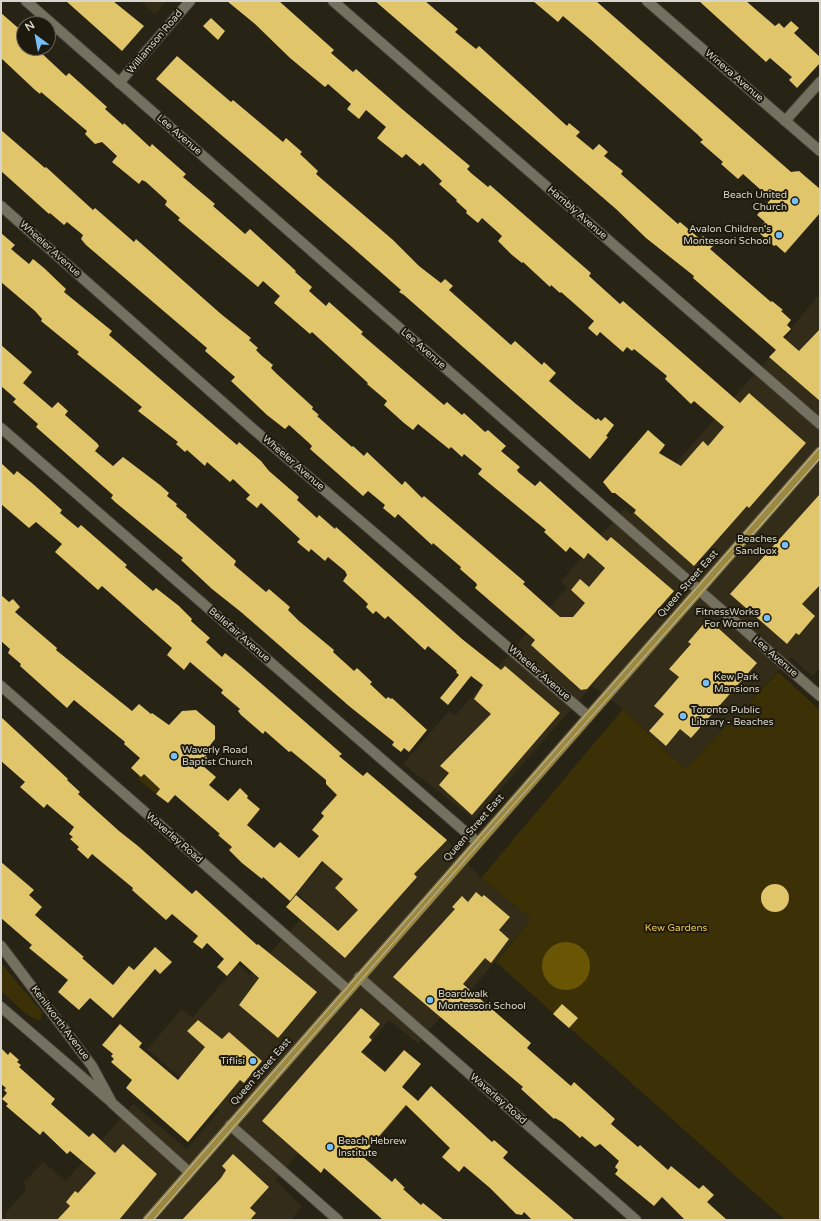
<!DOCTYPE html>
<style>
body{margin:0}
#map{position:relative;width:821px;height:1221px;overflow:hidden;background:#272315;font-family:"Varela Round",sans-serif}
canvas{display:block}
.frame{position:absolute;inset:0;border:2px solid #d7d5cc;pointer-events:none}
.north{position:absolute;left:16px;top:16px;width:40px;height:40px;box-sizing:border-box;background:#1d190c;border:1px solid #676459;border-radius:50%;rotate:328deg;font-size:11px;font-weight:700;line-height:16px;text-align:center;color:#d7d5cc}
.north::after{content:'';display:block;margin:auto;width:14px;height:18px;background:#77bff7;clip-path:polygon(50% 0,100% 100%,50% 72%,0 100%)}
</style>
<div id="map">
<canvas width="821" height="1221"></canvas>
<div class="frame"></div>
<div class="north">N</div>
</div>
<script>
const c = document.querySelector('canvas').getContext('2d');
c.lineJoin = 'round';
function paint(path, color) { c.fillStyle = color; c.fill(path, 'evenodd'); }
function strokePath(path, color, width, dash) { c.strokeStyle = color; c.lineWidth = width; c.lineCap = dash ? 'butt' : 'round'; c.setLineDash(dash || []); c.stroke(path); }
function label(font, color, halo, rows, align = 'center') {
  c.font = font + ' "Varela Round",sans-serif'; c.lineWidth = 4; c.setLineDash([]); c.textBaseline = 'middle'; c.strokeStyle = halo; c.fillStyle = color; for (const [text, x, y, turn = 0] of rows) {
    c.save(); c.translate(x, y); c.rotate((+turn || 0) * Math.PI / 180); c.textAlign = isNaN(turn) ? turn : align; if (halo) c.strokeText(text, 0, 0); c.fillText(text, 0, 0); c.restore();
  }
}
paint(new Path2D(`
 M140,1H167L155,14Z
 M820,294V668L812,676L791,657L685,770L623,709L592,686L474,819L403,764L449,711L455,716L567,587L561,581L625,508L631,514L793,330L791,328Z
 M418,815L447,840L481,878L531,919L472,989L467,985L418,1044L389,1020L363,1051L415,1097L375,1144L336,1112L275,1180L302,1207L291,1220H2L6,1216V1212L26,1190L24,1182L43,1162L66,1181L133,1104L187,1149L219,1111L147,1049L182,1009L192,1018L238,964L250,975L312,907L297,893L324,862L308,849L319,836L312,830L323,817L375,862Z`), '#322c18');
paint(new Path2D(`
 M778,672L820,710V1220H785L496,962L531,919L481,878L623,709L685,769Z
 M144,774L160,789L156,794L138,779L139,775L141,777Z
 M1,963L42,1012L41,1020C30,1021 10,998 1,991Z`), '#3b3006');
paint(new Path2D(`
 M542 966a24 24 0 1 1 48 0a24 24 0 1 1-48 0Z`), '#695605');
paint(new Path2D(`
 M66,1H113L144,26L122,51Z
 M227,1H279L334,50L331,53L353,72L356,69L402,109L470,166L467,169L471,173L488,187L490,185L591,273L589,276L620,304L623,301L740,403L749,393L806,443L749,508L747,506L694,566L634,513L636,510L615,493H612L603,482L648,430L665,445L659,453L681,466L703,441L708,446L724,427L694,401L691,404L665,379L667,376L634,349L632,351L627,347L623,352L600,332L597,336L588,328L594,321L561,292L560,293L551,285L550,287L523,262L522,263L512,255L498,241L502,236L482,218L478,223L466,213L467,211L456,201L457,200L439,184L442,181L423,163L420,166L406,154L402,158L377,138L386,127L366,110L359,119L347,109L351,104L328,84L325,87L290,58L255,24Z
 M375,1H425L458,29L455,32L476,49L479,46L567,126L569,123L580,132L576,136L593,150L599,144L608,152L604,156L623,171L621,174L678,224L680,222L700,239L703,236L714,245L710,249L771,302L772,301L783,310L781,311L791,320L787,325L791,329L783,337L799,351L820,329V401L769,357L776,350L693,278L694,276L646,238L616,209Z
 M533,1H596L791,172L799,171L820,189V213L785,253L776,245L774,246L757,231L765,222L757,215L771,199L743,174L738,179L721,164L723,162L700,142L703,140L697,134L590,39L563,16L558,22Z
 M699,1H746L775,26L779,23L784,28L791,21L799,28L794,33L820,57V63L797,88L789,80L792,77L770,58L766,62Z
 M1,13L24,33V48H36L66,76L69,73L107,107L105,109L123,125L124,123L150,147L152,144L186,174L183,177L215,204L213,206L236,226L245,234L250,229L296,271L295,272L312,287L309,291L326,306L329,302L363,332L361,334L444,405L447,402L462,415L464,413L485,432L488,430L506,446L501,451L520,467L517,470L518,472L535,486L540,481L607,541L611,537L674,591L587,689L581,690L531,645L535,640L475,588L477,585L476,583L460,569L461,567L433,543L432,545L398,514L395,518L383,508L385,505L368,491L363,496L310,449L312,446L308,442L289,425L285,429L267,415L231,381L235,377L205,351L207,348L86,245L81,239L83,235L67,222L64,225L50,213L49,214L1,171V130L45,168L46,167L93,210L95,208L134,242L136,239L221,314L251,338L249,340L258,348L256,350L262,356L273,365L271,368L278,375L313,407L312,409L319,415L317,416L352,447L353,446L364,456L367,452L402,485L405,481L422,498L424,496L525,582L523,584L560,617H573L585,603L571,590L580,579L589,587L605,568L588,553L584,559L570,547L566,552L544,532L546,530L478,474L482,469L464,454L462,457L451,447L449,449L418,424L413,430L404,423L384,405L387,401L367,384L368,383L312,332L310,334L274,303L280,296L263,281L258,287L178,220L180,218L165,205L167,201L146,182L142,180L139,184L112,162L117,156L102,142L95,144L85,134L87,131L41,92L40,94L35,90L1,58Z
 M211,18L225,31L218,40L203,26Z
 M177,56L231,102L233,100L283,142L286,138L302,152L300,154L318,171L316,174L393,240L419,266L441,283L445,279L453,286L449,290L511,345L515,341L542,365L544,362L556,373L549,381L576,404L596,420L598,418L601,421L605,417L614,425L606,436L608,437L590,459L404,295L399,292L401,290L352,247L156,79Z
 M1,233L15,245L11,249L29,264L33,259L44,268L66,289L64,292L112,331L109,335L237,445L239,442L261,461L269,471L299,497L297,500L317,518L319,515L335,529L336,527L462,639L501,670L505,666L560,713L472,815L439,785L449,773L440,766L491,714L474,699L483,685L471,676L448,705L440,698L459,675L456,672L457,671L428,646L425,650L388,616L385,619L376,611L373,614L366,607L368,604L364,600L343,581L347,575L345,571L328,557L325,561L311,549L309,552L297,542L300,539L261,503L257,508L246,499L250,495L233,479L230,482L207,462L205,466L187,450L185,452L176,444L178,442L138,411L142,407L77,354L79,352L41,321L42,319L35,311L1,282Z
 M1,345L32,372L23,383L52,408L58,402L68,411L65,415L97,443L99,446L95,451L113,466L123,457L160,485L169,493L167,496L177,504L176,506L187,515L186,517L236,561L234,565L266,592L269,589L290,607L288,610L299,621L334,650L333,652L354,671L357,668L372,682L370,684L386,699L388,697L391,699L392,698L427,730L409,752L404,748L401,752L392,745L394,742L349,706L241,612L212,589L181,560L183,558L115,502L111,498L113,495L36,427L38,424L13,402L16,399L1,386Z
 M1,463L14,475L17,471L33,484L62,510L60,513L78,528L81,525L127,565L125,567L153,591L156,588L179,606L192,619L191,621L210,638L206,642L222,657L225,653L241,666L342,754L339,756L363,776L367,772L447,840L414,874L417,877L345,958L286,907L296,895L338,931L358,910L335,888L343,879L322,861L290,901L263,877L262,879L242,863L229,850L232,847L218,835L220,834L175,795L168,803L156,794L160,789L144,774L141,777L131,768L140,758L124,744L125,742L74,700L67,708L20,666L21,664L8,653L10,649L1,641V595L9,602L13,599L20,607L15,612L57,648L56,650L132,711L139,704L151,714L152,713L169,725L182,711L196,710L215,726V739L204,753L209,759L203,766L216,777L209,785L228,801L240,788L248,796L247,798L260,809L247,825L274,848L280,842L299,858L319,836L312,830L324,816L321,813L337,795L326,784V780L291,751L289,752L265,731L263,734L241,715L238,711L240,709L221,693L223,690L190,662L184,670L167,655L172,648L102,586L98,590L55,552L62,544L36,522L29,528L1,504Z
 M820,494V585L802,604L815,616L799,635L796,633L787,644L730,594Z
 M708,619L757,663L691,738L680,729L666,746L649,731L664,714L654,706L679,677L669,669L691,644L688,642Z
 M1,717L68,779L67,780L80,792L78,794L119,831L138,846L192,894L196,890L257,945L258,944L317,992L278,1038L239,1005L259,978L240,961L227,976L217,967L224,959L207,943L202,949L193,942L198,936L172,914L166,920L132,890L133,888L92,854L88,859L77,849L79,847L70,839L73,837L69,834L74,827L47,804L44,808L20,787L25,782L1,761Z
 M1,862L34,890L29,895L42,907L35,915L84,957L82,958L113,985L129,966L134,970L155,947L172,962L160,974L155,969L113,1018L90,998L79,1010L58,992L68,980L29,948L32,945L1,918Z
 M761 898a14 14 0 1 1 28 0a14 14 0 1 1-28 0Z
 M476,892L482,897L484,895L510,917L499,930L509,939L491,963L485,958L463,984L531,1043L527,1048L571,1086L574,1082L615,1119L611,1124L638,1147L640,1145L668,1170L671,1166L699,1189L703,1185L714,1195L707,1202L727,1220H685L662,1197L654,1206L615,1174L618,1170L615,1167L619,1161L600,1144L595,1147L582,1136L580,1138L562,1122L555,1118L554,1119L521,1089L523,1087L393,977L455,909L452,907L462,896L468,902Z
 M562,1004L578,1018L569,1028L553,1014Z
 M361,1008L380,1024L369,1037L372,1040L361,1052L385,1072L404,1050L421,1064L402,1087L418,1101L431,1086L492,1142L494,1140L508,1152L503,1158L575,1220H532L524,1212L522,1215L516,1214L490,1188L464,1166L459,1172L442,1157L450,1148L406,1105L362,1156L392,1182L395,1178L405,1188L403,1189L421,1205L423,1203L444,1220H383L324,1168L321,1173L262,1121Z
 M198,1020L222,1039L229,1032L262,1061L244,1083L240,1080L188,1142L126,1088L132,1080L111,1062L114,1059L111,1056L113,1054L102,1045L120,1024L142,1043L139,1047L178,1080L205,1047L187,1031Z
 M1,1048L8,1055L10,1052L19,1060L17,1062L21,1065L19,1067L55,1099L51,1104L89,1137L93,1133L115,1153L123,1144L157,1174L119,1220H57L70,1206L66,1202L75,1191L78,1193L96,1173L70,1151L67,1154L43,1131L40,1135L6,1106L8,1104L2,1099L7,1093L4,1090L6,1088L1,1084Z
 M233,1154L269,1187L250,1208L256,1213L250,1220H182L221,1178L226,1170L222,1166Z`), '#e0c56b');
const minor = new Path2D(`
 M26,1L820,696
 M333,1L820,424
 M647,1L820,151
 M119,83L190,1
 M785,121L820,82
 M1,206L253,429L588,716
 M1,428L477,842
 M1,686L348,990
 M1,946L92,1066L112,1103L189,1172
 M359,977L636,1220
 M1,1007L109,1100
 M230,1125L338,1220`);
const major = new Path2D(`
 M148,1220L820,452`);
strokePath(minor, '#403c32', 12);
strokePath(major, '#403c32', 12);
strokePath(minor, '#757161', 10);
strokePath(major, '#9c8941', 10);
strokePath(new Path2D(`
 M144,1220L820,447
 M153,1220L470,854L820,458`), '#c2bfb6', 1);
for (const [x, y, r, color] of [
 [795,201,4,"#77bff7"],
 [779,235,4,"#77bff7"],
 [785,545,4,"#77bff7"],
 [767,618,4,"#77bff7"],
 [706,683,4,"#77bff7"],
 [683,716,4,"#77bff7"],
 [174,756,4,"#77bff7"],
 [430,1000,4,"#77bff7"],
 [253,1061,4,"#77bff7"],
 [330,1147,4,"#77bff7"]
]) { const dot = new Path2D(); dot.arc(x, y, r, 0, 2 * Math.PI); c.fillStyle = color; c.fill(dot); strokePath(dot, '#1d190c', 1.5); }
label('10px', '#d7d5cc', '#1d190c', [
 ["Williamson Road",155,42,-50],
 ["Wineva Avenue",734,76,41],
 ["Lee Avenue",179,135,41],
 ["Hambly Avenue",577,213,41],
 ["Wheeler Avenue",50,249,42],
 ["Lee Avenue",423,349,41],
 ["Wheeler Avenue",293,463,41],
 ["Queen Street East",688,584,-49],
 ["Bellefair Avenue",239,635,41],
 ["Lee Avenue",775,657,41],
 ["Wheeler Avenue",539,673,41],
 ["Queen Street East",474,828,-49],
 ["Waverley Road",174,838,41],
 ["Kenilworth Avenue",60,1023,53],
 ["Queen Street East",261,1072,-49],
 ["Waverley Road",498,1099,41]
]);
label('10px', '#d7d5cc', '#1d190c', [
 ["Beach United",787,195],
 ["Church",787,207],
 ["Avalon Children's",771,229],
 ["Montessori School",771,241],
 ["Beaches",777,539],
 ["Sandbox",777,551],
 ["FitnessWorks",759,612],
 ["For Women",759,624],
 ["Kew Park",714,677,"left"],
 ["Mansions",714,689,"left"],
 ["Toronto Public",691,710,"left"],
 ["Library - Beaches",691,722,"left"],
 ["Waverly Road",182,750,"left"],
 ["Baptist Church",182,762,"left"],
 ["Boardwalk",438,994,"left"],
 ["Montessori School",438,1006,"left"],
 ["Tiflisi",245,1061],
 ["Beach Hebrew",338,1141,"left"],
 ["Institute",338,1153,"left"]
], 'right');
label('10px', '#eac74b', '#1d190c', [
 ["Kew Gardens",676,928]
]);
</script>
